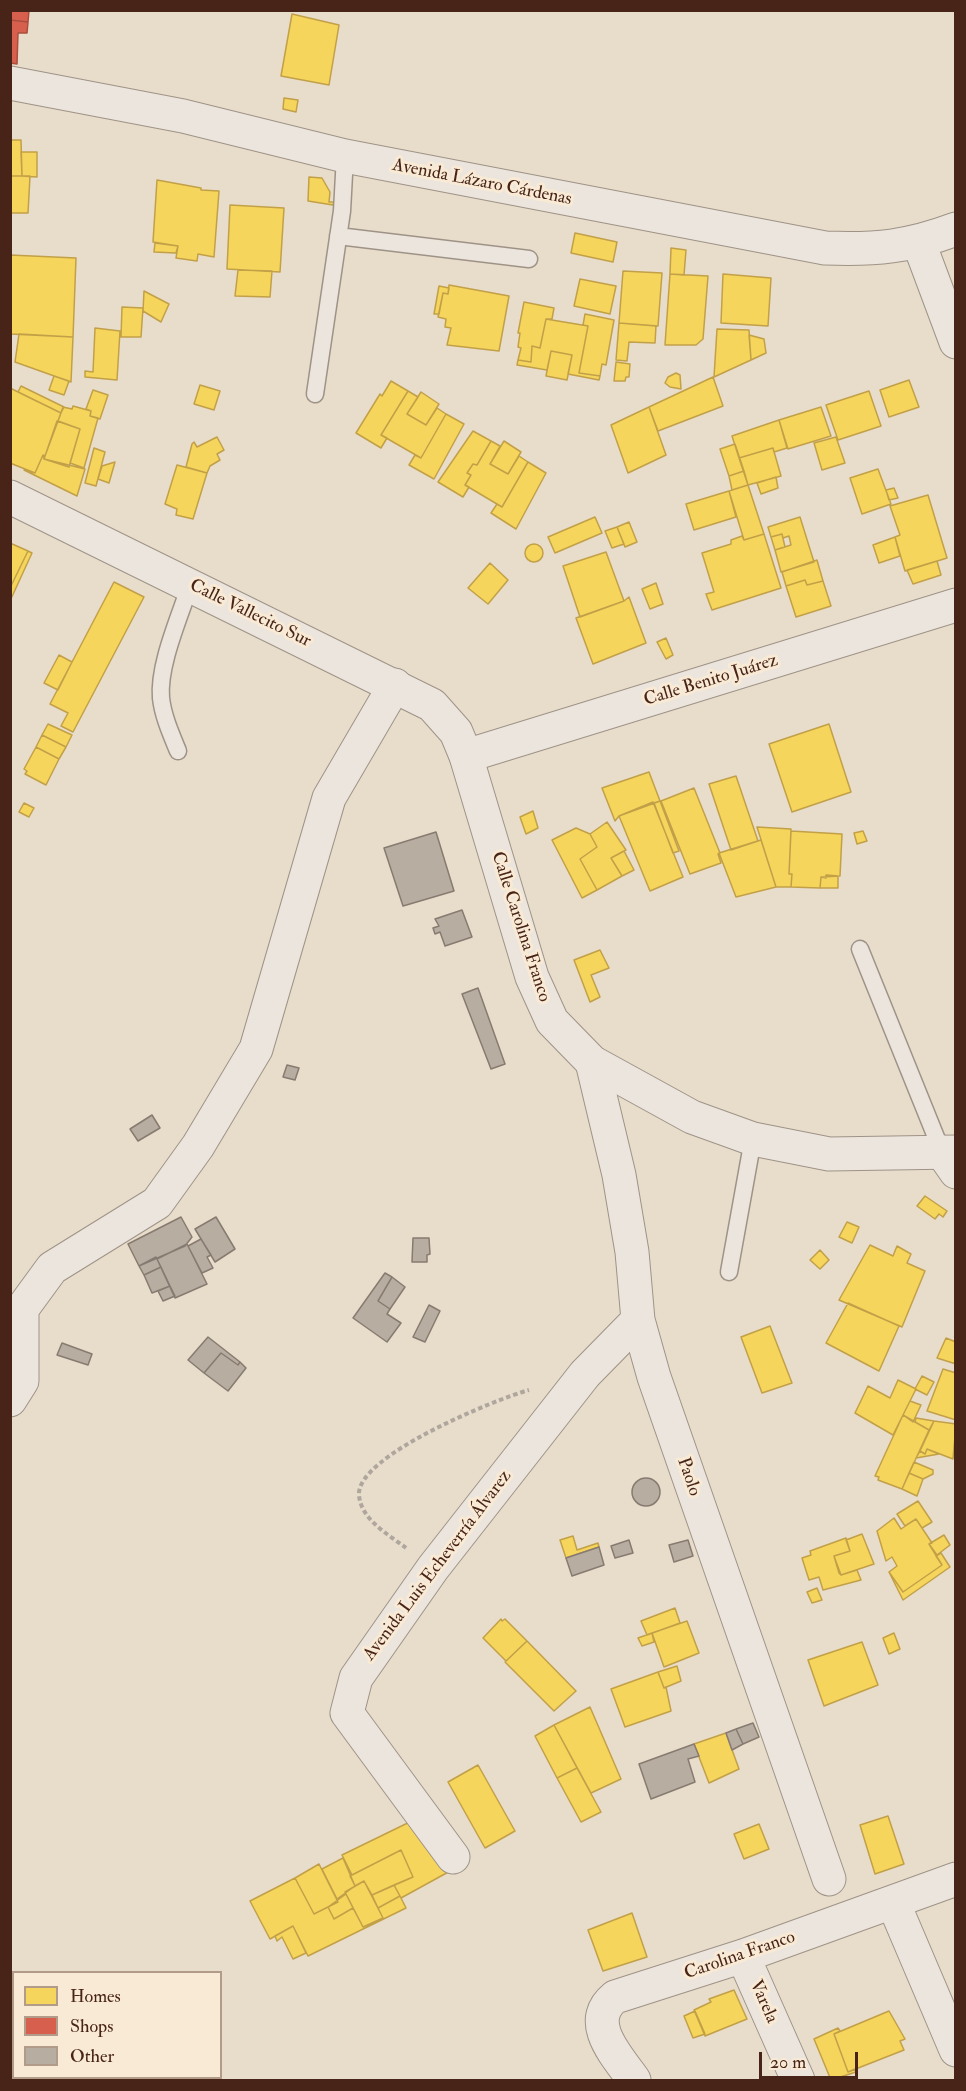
<!DOCTYPE html>
<meta charset="utf-8">
<style>
body{margin:0}
#map{position:relative;width:966px;height:2091px;overflow:hidden;background:#e8dcca;font-family:"IM FELL Double Pica",serif}
canvas{display:block}
.frame{position:absolute;inset:0;border:12px solid #482418;pointer-events:none}
.legend{position:absolute;left:12px;top:1971px;width:210px;height:108px;box-sizing:border-box;background:#f8ead4;border:2px solid #b29b89;margin:0;padding:8px 10px;list-style:none;font-size:18px;color:#482418}
.legend li{display:flex;align-items:center;gap:12px;height:30px}
.legend b{width:30px;border:2px solid #b29b89}
.scale{position:absolute;left:759px;top:2052px;width:99px;height:27px;box-sizing:border-box;border:3px solid #482418;border-top:0;padding-left:8px;font-size:18px;line-height:21px;white-space:nowrap;color:#482418;-webkit-text-stroke:4px #f8ead4;paint-order:stroke}
</style>
<div id="map">
<canvas width="966" height="2091"></canvas>
<div class="frame"></div>
<ul class="legend">
<li><b style="height:16px;background:#f6d55c"></b>Homes</li>
<li><b style="height:16px;background:#d6604d"></b>Shops</li>
<li><b style="height:16px;background:#b8ada1"></b>Other</li>
</ul>
<div class="scale">20 m</div>
</div>
<script>
const c = document.querySelector('canvas').getContext('2d');
c.lineJoin = 'round';
function paint(path, color) { c.fillStyle = color; c.fill(path, 'evenodd'); }
function strokePath(path, color, width, dash) { c.strokeStyle = color; c.lineWidth = width; c.lineCap = dash ? 'butt' : 'round'; c.setLineDash(dash || []); c.stroke(path); }
function label(font, color, halo, rows, align = 'center') {
  c.font = font + ' "IM FELL Double Pica",serif'; c.lineWidth = 6; c.setLineDash([]); c.textBaseline = 'middle'; c.strokeStyle = halo; c.fillStyle = color; for (const [text, x, y, turn = 0] of rows) {
    c.save(); c.translate(x, y); c.rotate((+turn || 0) * Math.PI / 180); c.textAlign = isNaN(turn) ? turn : align; if (halo) c.strokeText(text, 0, 0); c.fillText(text, 0, 0); c.restore();
  }
}
const homes = new Path2D(`
 M292,14L339,25L329,85L281,76Z
 M284,98L298,100L296,112L283,109Z
 M10,140H21L22,176H10Z
 M21,152H37V177L22,176Z
 M10,176H30L28,213H10Z
 M309,177L322,178L330,192L329,202H334L333,205L308,201Z
 M157,180L201,188V190L219,191L214,257L198,254L197,261L176,258L178,246L153,242Z
 M230,205L284,208L280,272L227,269Z
 M575,233L617,242L613,262L571,253Z
 M155,243L178,246L176,253L154,252Z
 M671,248L686,250L684,275L670,274Z
 M10,255L76,258L73,337L10,334Z
 M238,270L272,271L270,297L235,296Z
 M623,271L662,273L658,326L619,323Z
 M670,274L708,276L703,339L696,345H665Z
 M723,274L771,278L768,326L721,323Z
 M580,279L616,286L610,314L574,306Z
 M449,285L509,296L499,351L447,345L451,328L445,327L446,319L438,317L443,293L448,294Z
 M439,286L449,288L448,294L443,293L439,314H434Z
 M144,291L169,304L161,322L143,311Z
 M524,302L554,308L552,319H546L540,348L532,346L531,362L518,360L521,348L518,347L520,333H518Z
 M122,307L143,308L141,337H121Z
 M585,314L614,320L606,365L602,364L600,376L579,373L588,326L583,325Z
 M546,319L588,326L579,373L600,376L599,380L568,374L572,355L551,351L547,370L517,365L518,360L531,362L532,346L540,348Z
 M619,323L656,326L655,343L629,342L627,361L616,360Z
 M95,328L120,331L117,380L85,377V371L93,372Z
 M717,329L749,330L751,360L714,377Z
 M19,334L73,337L71,382L15,362Z
 M749,335L764,339L766,353L751,360Z
 M551,351L572,355L567,380L546,376Z
 M616,362L630,364L629,377H626L625,381H614Z
 M676,373L680,375L681,389L670,387L665,383L668,377Z
 M54,376L69,381L64,395L49,390Z
 M713,377L723,406L658,431L649,407Z
 M909,380L919,407L889,417L880,390Z
 M391,381L408,391L381,435L387,438L381,448L356,433L380,394L382,396Z
 M200,385L220,391L214,410L194,404Z
 M21,386L64,407L61,413L18,392Z
 M10,388L61,413L45,456L43,455L35,473L10,463Z
 M93,390L108,395L100,419L90,416L91,411L86,409Z
 M408,391L418,397L407,414L426,425L437,408L446,414L421,458L381,435Z
 M869,391L881,426L838,440L826,405Z
 M421,392L439,404L426,425L407,414Z
 M73,406L91,411L90,416L98,418L84,468L70,463L80,429L58,421L63,407L72,409Z
 M649,407L666,455L628,473L611,425Z
 M821,407L831,436L788,449L779,420Z
 M446,414L464,424L434,479L409,465L415,455L421,458Z
 M779,420L787,448L774,452L773,448L739,458L732,436Z
 M57,421L80,429L69,467L44,459Z
 M473,431L491,441L477,465L473,464L467,473L471,475L465,485L469,487L463,497L438,482Z
 M217,437L224,450L217,454L220,460L210,466L207,473L186,467L192,444L194,442L197,447Z
 M836,437L845,463L822,470L814,443Z
 M491,441L500,446L490,464L508,474L519,456L528,462L502,507L465,485L471,475L467,473L473,464L477,465Z
 M504,441L521,452L508,474L490,464Z
 M735,444L744,471L729,476L720,449Z
 M94,448L105,452L96,486L85,483Z
 M773,448L781,476L748,485L739,458Z
 M43,455L44,459L85,469L77,496L24,470L35,473Z
 M115,462L109,483L98,479L102,466Z
 M528,462L546,473L516,529L491,513L497,504L502,507Z
 M177,465L207,473L193,519L176,515L177,509L165,504Z
 M878,469L891,504L862,514L850,478Z
 M744,471L748,485L732,490L729,476Z
 M776,477L778,488L761,494L757,483Z
 M748,485L764,534L744,540L729,491Z
 M894,488L898,498L889,500L886,490Z
 M729,491L736,517L694,530L686,504Z
 M928,495L947,558L905,571L895,537L900,535L890,506Z
 M595,517L602,533L555,553L548,537Z
 M800,517L814,562L781,572L775,550L791,545L789,536L783,538L782,534L771,537L768,527Z
 M629,522L637,542L625,547L617,527Z
 M617,527L624,544L612,548L605,531Z
 M764,534L781,588L712,610L706,594L714,592L702,553L731,544V540L742,536L744,540Z
 M782,534L785,547L775,550L771,537Z
 M895,537L900,556L879,563L873,545Z
 M10,543L28,551L10,588Z
 M525 553a9 9 0 1 1 18 0a9 9 0 1 1-18 0Z
 M28,551L32,553L10,601V588Z
 M606,552L624,601L580,617L563,566Z
 M817,560L823,581L807,585L805,580L786,586L782,572Z
 M937,561L941,575L913,584L907,570Z
 M490,563L508,580L488,604L468,588Z
 M805,580L807,585L823,581L831,606L796,617L786,586Z
 M114,582L144,597L73,732L61,726L68,713L50,704Z
 M656,583L663,604L650,609L642,589Z
 M629,597L646,643L593,664L576,618L624,601Z
 M666,638L673,655L666,659L657,642Z
 M59,655L72,662L58,690L44,683Z
 M48,724L72,735L66,747L42,735Z
 M829,724L851,792L792,812L769,744Z
 M42,735L66,747L59,759L36,747Z
 M36,747L59,759L46,785L25,774L27,771L24,769Z
 M649,772L660,801L619,816L615,821L602,788Z
 M736,776L758,841L731,850L709,784Z
 M694,788L720,853L718,854L721,863L690,874L661,801Z
 M660,801L679,851L673,853L654,803Z
 M653,802L683,877L650,891L619,816Z
 M24,803L34,808L29,817L19,812Z
 M533,811L538,828L526,834L520,817Z
 M607,822L626,850L611,858L622,876L597,890L580,859L597,847L590,834Z
 M757,827L791,829L789,874H792L791,887H776Z
 M576,828L590,834L597,847L580,859L597,890L582,898L552,840Z
 M791,831L842,834L840,876L821,877L820,888L791,887L792,874H789Z
 M863,831L867,841L857,844L854,833Z
 M761,840L776,887L736,897L719,853Z
 M624,851L634,870L622,876L611,858Z
 M826,875L838,876V888H820L821,877L826,878Z
 M600,950L609,968L591,975L600,997L590,1002L574,960Z
 M925,1196L947,1211L943,1217L939,1214L935,1219L917,1206Z
 M847,1222L859,1227L852,1243L839,1237Z
 M870,1245L893,1256L897,1246L911,1254L907,1263L925,1271L902,1327L839,1300Z
 M820,1250L829,1260L820,1269L810,1260Z
 M848,1303L899,1326L879,1371L826,1343Z
 M770,1326L792,1383L762,1393L741,1337Z
 M946,1338L956,1342V1364L937,1358Z
 M943,1369L956,1373V1420L927,1411Z
 M922,1376L934,1382L927,1395L915,1389Z
 M898,1380L916,1389L893,1435L855,1413L868,1386L890,1398Z
 M910,1401L921,1405L913,1422L903,1415Z
 M903,1415L929,1430L902,1489L878,1480L879,1477L875,1476Z
 M916,1418L934,1421L929,1430L915,1422Z
 M934,1421L956,1424L953,1459L927,1449L925,1454L920,1451Z
 M927,1449L939,1454L916,1458L920,1451L925,1454Z
 M914,1462L933,1470V1474L923,1479L909,1473Z
 M909,1473L923,1479L917,1496L902,1489Z
 M918,1501L932,1522L922,1528L916,1519L905,1526L897,1514Z
 M894,1518L901,1529L916,1519L932,1543L929,1544L942,1565L903,1592L889,1572L897,1566L892,1557L886,1561L877,1531Z
 M862,1534L874,1564L841,1575L834,1556L850,1551L846,1540Z
 M944,1535L950,1545L937,1555L929,1544Z
 M573,1536L577,1550L598,1543L599,1547L566,1558L560,1540Z
 M846,1538L850,1551L834,1556L839,1573L841,1575L857,1570L861,1580L823,1590L819,1577L809,1580L802,1558L811,1555L810,1551Z
 M941,1553L950,1567L903,1600L889,1572L903,1592L942,1565L936,1556Z
 M817,1588L822,1600L812,1603L807,1592Z
 M675,1608L680,1623L647,1635L641,1621Z
 M501,1619L502,1621L505,1619L527,1641L506,1661L483,1638Z
 M687,1621L699,1653L664,1667L652,1633Z
 M652,1633L654,1642L642,1646L638,1638Z
 M894,1633L900,1649L889,1654L883,1638Z
 M527,1641L576,1691L554,1711L505,1662Z
 M862,1642L878,1685L824,1706L808,1660Z
 M677,1666L681,1681L664,1688L658,1672Z
 M658,1672L664,1688L666,1687L671,1711L625,1727L611,1689Z
 M590,1707L621,1779L591,1793L554,1725Z
 M554,1725L577,1768L557,1778L535,1736Z
 M726,1733L739,1769L709,1783L694,1744Z
 M478,1765L515,1831L485,1848L448,1782Z
 M577,1768L601,1812L581,1822L557,1778Z
 M422,1816L452,1870L401,1898L394,1885L413,1877L401,1850L352,1875L342,1855Z
 M888,1816L904,1864L875,1874L860,1825Z
 M759,1824L769,1849L744,1859L734,1834Z
 M401,1850L413,1877L372,1895L364,1881L355,1886L350,1876Z
 M343,1858L355,1886L337,1899L322,1869Z
 M319,1864L338,1902L314,1914L295,1878Z
 M295,1878L314,1914L328,1907L334,1919L353,1908L363,1927L383,1918L378,1908L400,1896L406,1908L308,1956L293,1926L270,1939L250,1901Z
 M364,1881L383,1918L363,1927L345,1892Z
 M394,1885L400,1896L378,1908L372,1895Z
 M346,1894L353,1908L334,1919L328,1907Z
 M632,1913L647,1957L603,1971L588,1930Z
 M293,1926L306,1953L293,1959L282,1937L277,1941L275,1936Z
 M734,1990L747,2019L705,2036L694,2010L711,2002L709,1999Z
 M695,2011L705,2034L693,2038L684,2016Z
 M889,2011L905,2039L900,2041L904,2050L848,2072L834,2034Z
 M838,2028L840,2031L834,2034L848,2072L855,2069L856,2072L831,2080L814,2039Z`);
paint(homes, '#f6d55c');
strokePath(homes, '#c2a048', 1.5);
const shops = new Path2D(`
 M10,10H29L28,22L10,20Z
 M10,20L28,22L27,33H18L17,64L10,63Z`);
paint(shops, '#d6604d');
strokePath(shops, '#ab4e3d', 1.5);
const building = new Path2D(`
 M436,832L454,891L403,906L384,848Z
 M462,910L472,937L445,946L440,932L435,934L433,928L439,926L435,919Z
 M478,988L505,1064L491,1069L462,994Z
 M287,1065L299,1068L295,1080L283,1077Z
 M152,1115L160,1128L138,1141L130,1129Z
 M181,1217L192,1237L185,1246L139,1266L128,1244Z
 M216,1217L235,1249L215,1262L195,1229Z
 M413,1238H429L430,1254L427,1255V1262H412Z
 M201,1239L211,1255L207,1257L213,1268L202,1273L188,1246Z
 M187,1244L207,1284L175,1298L157,1259Z
 M156,1257L161,1267L144,1275L139,1266Z
 M161,1267L170,1286L152,1293L144,1275Z
 M385,1273L392,1277L378,1301L390,1309L387,1314L401,1323L387,1342L353,1318Z
 M392,1277L405,1287L390,1309L378,1301Z
 M170,1286L175,1296L163,1301L158,1291Z
 M429,1305L440,1311L425,1342L413,1337Z
 M208,1337L240,1362L238,1365L221,1353L204,1373L188,1360Z
 M62,1343L92,1354L88,1365L57,1355Z
 M221,1353L238,1365L240,1362L246,1368L228,1391L204,1373Z
 M632 1492a14 14 0 1 1 28 0a14 14 0 1 1-28 0Z
 M629,1540L633,1553L615,1558L611,1546Z
 M688,1540L693,1556L674,1562L669,1545Z
 M599,1547L604,1565L572,1576L566,1558Z
 M753,1723L759,1737L743,1744L736,1729Z
 M736,1729L743,1744L732,1750L726,1733Z
 M694,1744L699,1756L688,1759L695,1782L651,1799L639,1764Z`);
paint(building, '#b8ada1');
strokePath(building, '#877b71', 1.5);
const service = new Path2D(`
 M338,236L529,259
 M315,394L342,211L345,156
 M178,751C171,734 163,716 161,698C158,665 180,616 190,585
 M860,949L942,1152
 M729,1272L753,1139`);
const minor = new Path2D(`
 M919,243L956,342
 M466,756L956,605
 M592,1062L619,1175L632,1252L638,1320L654,1377L829,1879
 M942,1152L956,1172
 M10,1400L22,1381V1309L52,1268L157,1203L198,1146L256,1049L329,798L395,685
 M453,1857L347,1713L356,1678L433,1568L585,1374L638,1320
 M893,1902L956,2050
 M743,1956L798,2080
 M634,2080C617,2056 584,2022 615,1997L743,1956L956,1879`);
const tertiary = new Path2D(`
 M10,83L183,116L345,156L825,248C876,250 908,247 956,229
 M10,497L432,705L456,732L466,756L532,977L552,1021L592,1062L692,1117L753,1139L829,1154L956,1152`);
strokePath(service, '#9f9387', 19);
strokePath(minor, '#9f9387', 35);
strokePath(tertiary, '#9f9387', 35);
strokePath(new Path2D(`
 M406,1548C388,1534 361,1520 359,1495C356,1456 496,1399 529,1390`), '#afa69e', 4, [4.5, 3]);
strokePath(service, '#ebe5dd', 16);
strokePath(minor, '#ebe5dd', 33);
strokePath(tertiary, '#ebe5dd', 33);
label('18px', '#482418', '#f8ead4', [
 ["Avenida Lázaro Cárdenas",482,183,11],
 ["Calle Vallecito Sur",250,614,26],
 ["Calle Benito Juárez",711,681,-17],
 ["Calle Carolina Franco",520,927,72],
 ["Paolo",688,1477,71],
 ["Avenida Luis Echeverría Álvarez",438,1566,-53],
 ["Carolina Franco",740,1956,-19],
 ["Varela",763,2002,66]
]);
</script>
